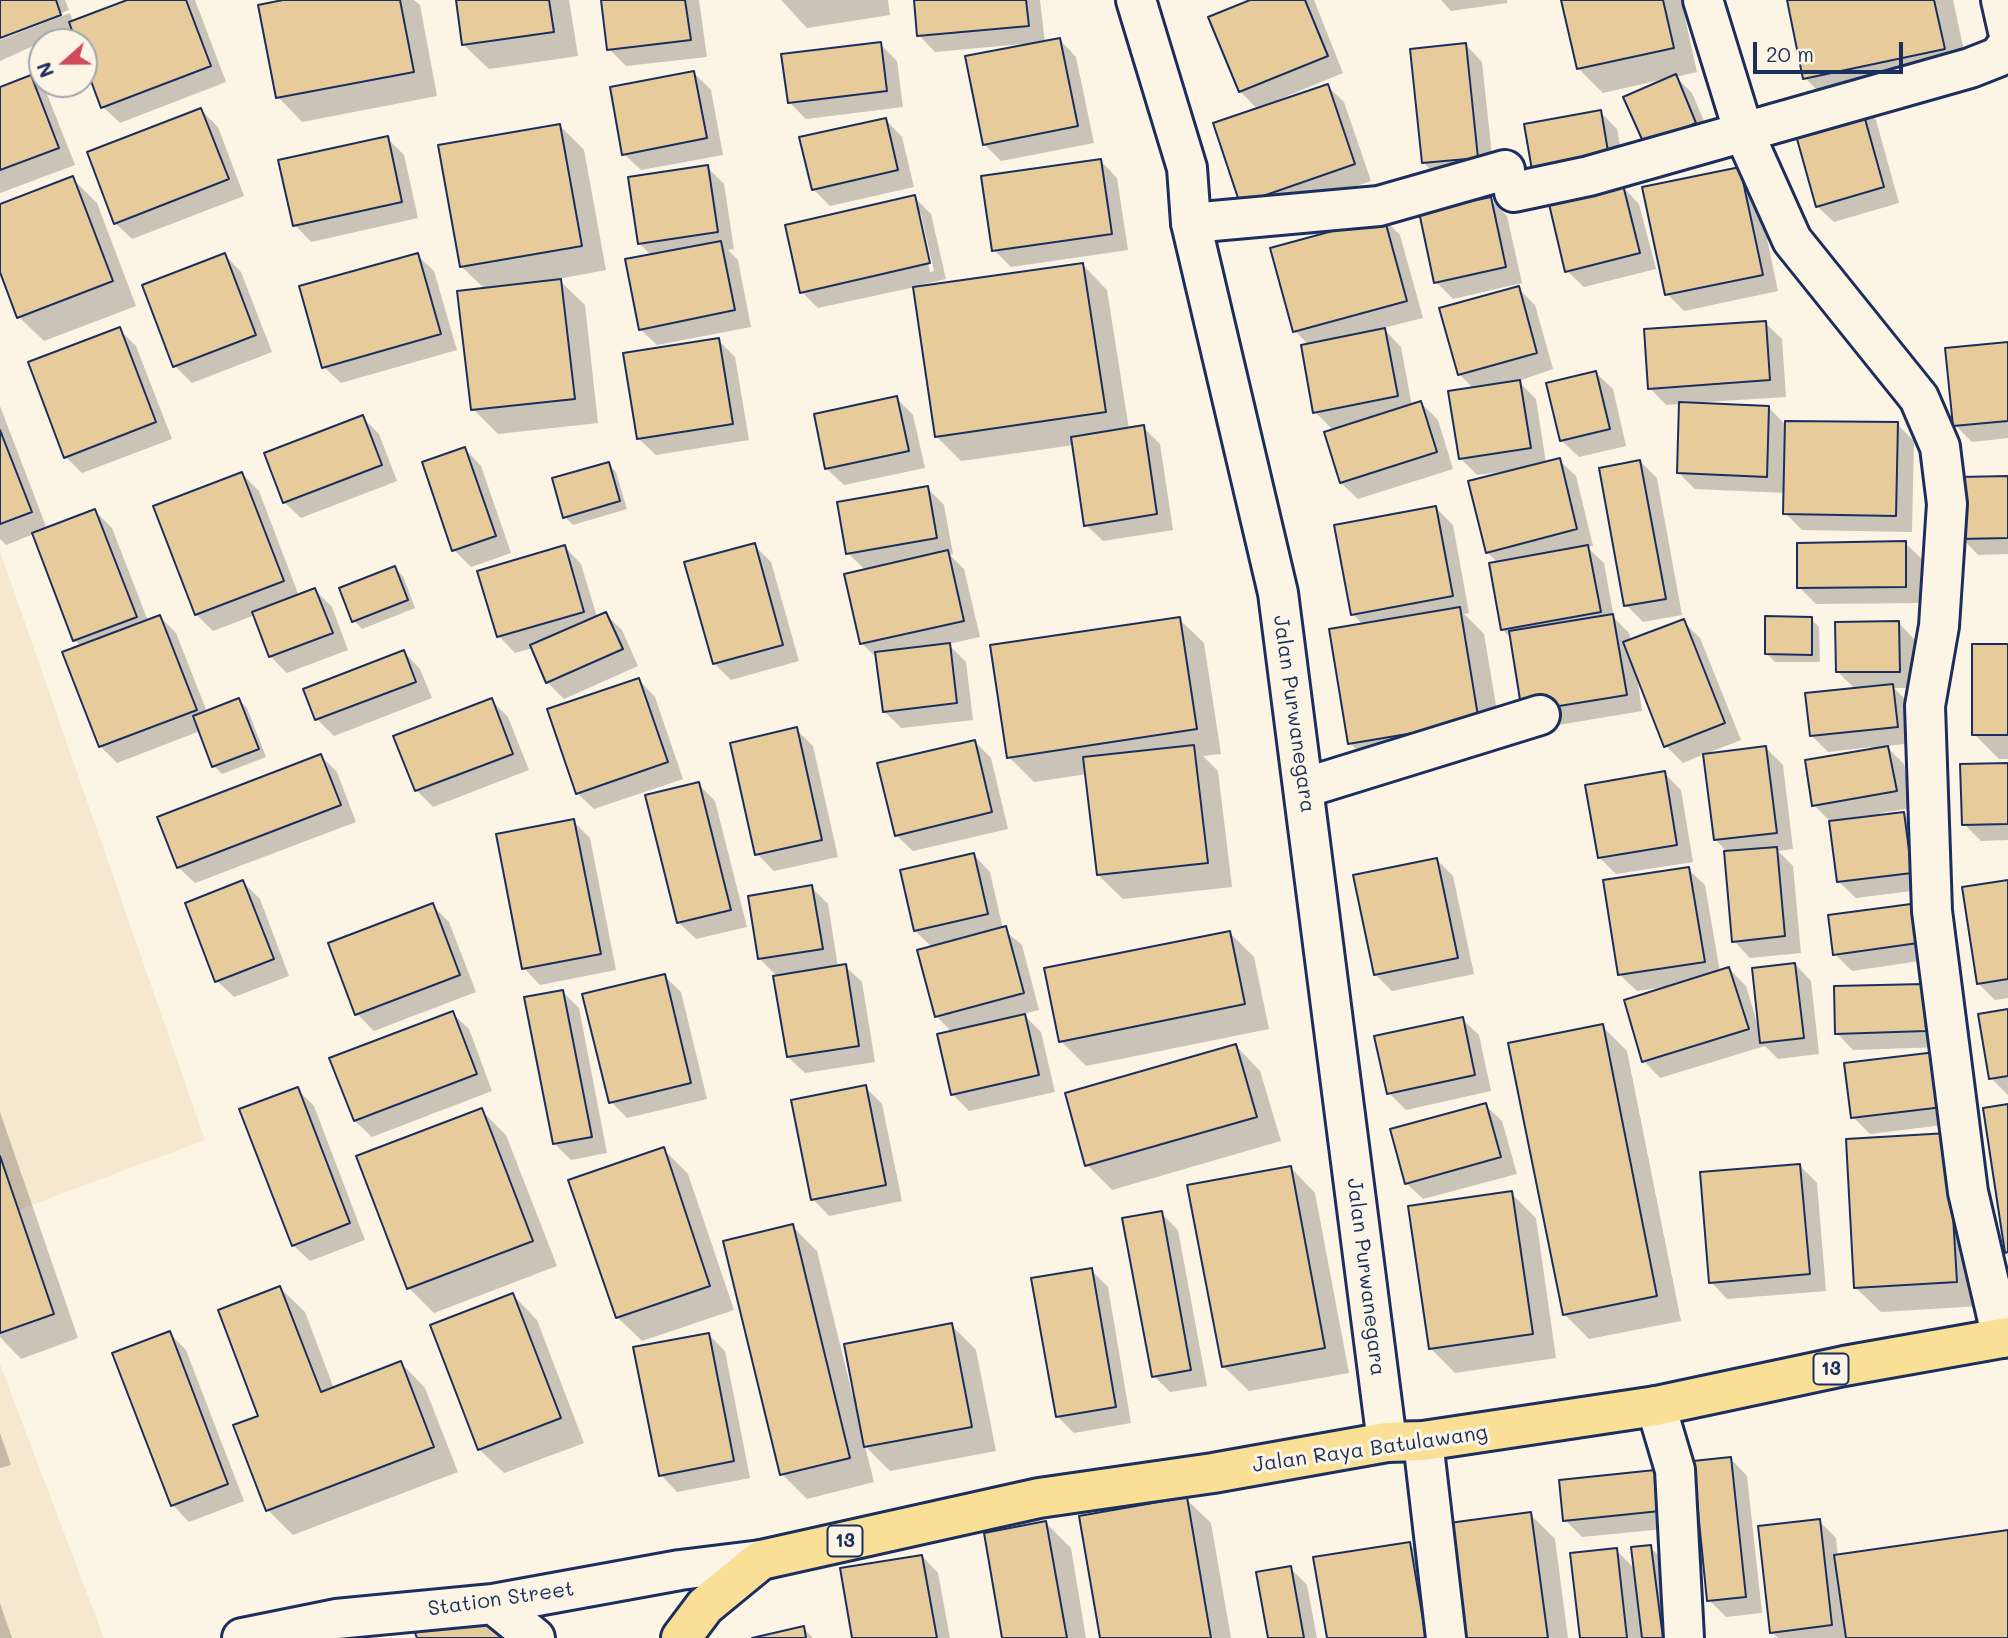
<!DOCTYPE html>
<style>
body{margin:0}
#map{position:relative;width:2008px;height:1638px;overflow:hidden;background:#fcf5e5;font-family:Mali,sans-serif}
canvas{display:block}
.north{position:absolute;left:28px;top:28px;width:70px;height:70px;box-sizing:border-box;background:#fcf5e5;border:2px solid #a2a6af;border-radius:50%;rotate:249deg;font-size:19px;font-weight:700;line-height:28px;text-align:center;color:#1b2f5e}
.north::after{content:'';display:block;margin:auto;width:24px;height:32px;background:#d1495b;clip-path:polygon(50% 0,100% 100%,50% 72%,0 100%)}
.scale{position:absolute;left:1753px;top:42px;width:150px;height:32px;box-sizing:border-box;border:4px solid #1b2f5e;border-top:0;padding-left:9px;font-size:21px;line-height:24px;white-space:nowrap;color:#1b2f5e;-webkit-text-stroke:5px #fcf5e5;paint-order:stroke}
</style>
<div id="map">
<canvas width="2008" height="1638"></canvas>
<div class="north">N</div>
<div class="scale">20 m</div>
</div>
<script>
const c = document.querySelector('canvas').getContext('2d');
c.lineJoin = 'round';
function paint(path, color) { c.fillStyle = color; c.fill(path, 'evenodd'); }
function strokePath(path, color, width, dash) { c.strokeStyle = color; c.lineWidth = width; c.lineCap = dash ? 'butt' : 'round'; c.setLineDash(dash || []); c.stroke(path); }
function label(font, color, halo, rows, align = 'center') {
  c.font = font + ' Mali,sans-serif'; c.lineWidth = 6; c.setLineDash([]); c.textBaseline = 'middle'; c.strokeStyle = halo; c.fillStyle = color; for (const [text, x, y, turn = 0] of rows) {
    c.save(); c.translate(x, y); c.rotate((+turn || 0) * Math.PI / 180); c.textAlign = isNaN(turn) ? turn : align; if (halo) c.strokeText(text, 0, 0); c.fillText(text, 0, 0); c.restore();
  }
}
paint(new Path2D(`
 M0,551L205,1140L0,1217Z
 M0,1364L104,1638H0Z`), '#f6e8cf');
paint(new Path2D(`
 M0,0H65L69,10L0,36Z
 M132,0H195L226,82L120,123L103,107L84,57V42H78L74,32L42,42L0,61V40L70,13L73,22Z
 M292,0H414L420,5L437,96L302,122L278,97Z
 M457,0H569L578,56L489,69L464,45Z
 M603,0H699L707,57L626,66L609,49Z
 M781,0H888L890,15L807,28Z
 M915,0H1040L1045,43L1060,40L1076,57L1094,143L1001,161L984,144L1022,44L935,52L919,35Z
 M1254,0H1314L1343,73L1275,101L1276,103L1327,86L1344,102L1371,181L1259,219L1242,203L1258,110L1240,91Z
 M1441,0H1507V3L1451,11Z
 M1563,0H1681L1697,72L1676,77L1692,93L1712,140L1663,162L1660,80L1603,93L1578,68Z
 M1789,0H1953L1969,74L1830,103L1805,78Z
 M880,44L897,61L903,107L806,119L789,102Z
 M1466,45L1482,62L1494,174L1440,179L1423,162Z
 M694,73L711,90L723,155L641,170L624,154Z
 M31,77L47,94L75,165L0,193V89Z
 M1859,103L1876,120L1899,203L1834,222L1817,206Z
 M201,110L218,127L244,196L132,239L115,223Z
 M1600,112L1617,129L1626,179L1552,192Z
 M886,120L902,137L914,187L830,206L813,189Z
 M559,125L584,150L606,270L558,279L585,305L598,423L498,434L473,409L485,289L462,267Z
 M387,138L404,155L418,218L311,242L295,225Z
 M1101,161L1117,178L1128,250L1011,267L994,250Z
 M707,167L724,184L734,249L728,250L738,260L751,327L657,345L640,329L652,256L640,244Z
 M1739,169L1756,186L1778,291L1684,311L1667,294Z
 M72,178L97,203L136,306L44,341L19,317L0,267V206Z
 M1623,187L1639,204L1656,269L1584,287L1567,271Z
 M914,197L931,214L946,279L920,285L921,288L1083,265L1107,290L1129,429L1143,427L1160,444L1173,530L1103,541L1086,525L1074,445L961,461L936,436L915,287L818,308L802,292ZM917,214H921L934,271L930,272Z
 M1490,199L1507,216L1522,283L1453,299L1436,282Z
 M1384,219L1400,235L1423,318L1383,328L1401,347L1412,406L1421,403L1438,420L1453,469L1358,499L1341,483L1334,431L1315,412L1309,345L1295,331Z
 M225,255L241,272L272,352L192,383L175,366Z
 M417,255L434,271L457,350L341,383L324,367Z
 M1518,288L1535,305L1553,369L1510,384L1519,382L1536,399L1546,463L1559,460L1576,476L1593,546L1587,547L1604,563L1614,618L1629,633L1631,641L1683,621L1700,638L1741,740L1705,754L1766,748L1783,765L1793,849L1778,851L1793,866L1801,953L1750,958L1734,941L1728,853L1715,839L1704,754L1683,763L1666,746L1637,676L1642,711L1540,728L1511,638L1502,629L1498,563L1487,552L1499,472L1477,475L1460,458L1474,389L1459,374Z
 M1765,323L1782,339L1786,397L1705,402V405L1768,407L1787,426L1897,424L1914,441L1912,532L1802,530L1785,513V493L1695,489L1678,472L1681,404L1666,405L1650,388Z
 M119,329L136,346L172,439L82,473L66,457Z
 M718,340L735,357L749,440L656,455L639,439Z
 M2008,344V438L1972,442L1955,425Z
 M1596,373L1613,389L1626,446L1579,457L1562,441L1548,384Z
 M896,398L913,415L925,468L844,485L827,469Z
 M0,406L47,529L95,511L112,528L148,621L160,617L176,633L207,712L239,700L247,708L266,757L222,774L214,766L200,731L117,763L100,746L81,647L75,640L34,534L6,545L0,539Z
 M362,417L379,434L397,481L301,518L284,502Z
 M465,449L481,466L511,553L471,567L454,550Z
 M1640,461L1657,478L1682,615L1643,622L1626,605Z
 M608,464L616,472L627,509L573,525L565,517Z
 M242,474L259,491L299,596L315,590L332,607L348,650L287,673L270,656L255,615L213,631L196,614L155,507Z
 M2008,478V554L1978,555L1962,538Z
 M927,488L944,505L953,554L950,555L964,569L980,637L948,644L966,662L973,720L901,728L884,711L878,659L862,644L866,571L848,553Z
 M1436,508L1453,525L1469,613L1464,614L1484,634L1503,747L1375,768L1350,743L1363,625L1353,614Z
 M1905,543L1922,559V603L1816,604L1799,587Z
 M754,545L771,562L799,661L731,680L715,664L687,563Z
 M565,547L581,564L597,617L605,614L622,630L638,666L564,699L547,682L533,648L515,653L499,636Z
 M395,568L403,576L415,608L362,629L354,621Z
 M1179,619L1204,643L1221,754L1203,756L1218,771L1232,887L1123,899L1098,875L1087,774L1034,782L1009,757Z
 M1811,619L1819,627L1820,662H1775L1767,654Z
 M1899,623L1915,640L1916,688H1894L1909,703L1914,743L1886,746L1904,764L1912,808L1880,813V816L1903,814L1920,830L1928,889L1856,898L1839,882L1831,822L1814,805L1871,747L1828,752L1811,735L1856,690L1837,671Z
 M2008,646V759H1999L1974,734Z
 M404,652L420,669L432,698L334,736L317,719L305,690Z
 M639,680L655,697L683,779L594,809L577,793Z
 M491,700L508,717L529,770L433,807L416,790Z
 M796,729L813,746L838,857L774,871L757,854Z
 M975,742L991,758L1008,829L913,851L896,835Z
 M321,756L337,772L356,822L195,883L178,867Z
 M2008,765V840L1981,841L1964,824Z
 M1664,773L1681,790L1693,862L1616,874L1599,857Z
 M698,784L715,801L747,927L696,939L679,923L647,797Z
 M573,821L590,838L616,970L540,985L524,968Z
 M974,855L990,872L1003,929L1022,945L1039,1010L1023,1014L1041,1032L1055,1092L969,1111L952,1094V1032L936,1016L932,947L915,931Z
 M1436,859L1453,876L1474,974L1392,991L1375,974Z
 M1688,869L1705,885L1720,972L1729,969L1746,986L1758,1026L1795,964L1811,981L1819,1054L1778,1059L1765,1046L1660,1078L1644,1061L1665,987L1637,991L1620,975Z
 M243,882L260,899L289,976L234,997L217,981Z
 M2008,882V998L1995,1000L1978,983Z
 M811,887L828,904L838,967L845,966L862,982L875,1062L805,1073L788,1057L778,977L759,958Z
 M432,905L449,922L476,992L374,1031L357,1014Z
 M1911,906L1928,922L1933,959L1852,971L1835,954Z
 M1230,933L1254,957L1269,1029L1086,1066L1061,1041Z
 M664,976L681,992L707,1099L627,1118L611,1102Z
 M1925,986L1942,1047L1853,1050L1837,1033Z
 M562,991L579,1008L607,1153L571,1160L554,1143Z
 M2008,1010V1095L1991,1078Z
 M452,1013L469,1029L492,1091L372,1137L355,1121Z
 M1462,1019L1479,1035L1491,1091L1406,1110L1389,1093Z
 M1602,1026L1627,1051L1681,1321L1589,1339L1564,1314Z
 M1236,1046L1260,1071L1281,1141L1112,1190L1087,1165Z
 M1936,1053L1959,1123L1870,1134L1853,1117Z
 M865,1087L882,1104L902,1201L829,1216L813,1199Z
 M297,1089L314,1106L365,1240L310,1261L293,1245Z
 M1485,1105L1502,1121L1517,1174L1423,1199L1406,1183Z
 M481,1110L506,1135L557,1266L434,1313L409,1288Z
 M0,1112L78,1338L21,1359L0,1337Z
 M663,1149L688,1174L734,1310L642,1341L617,1317Z
 M1972,1160L1981,1306L1881,1312L1856,1288Z
 M1800,1166L1817,1183L1826,1291L1727,1299L1711,1282Z
 M1291,1168L1315,1193L1349,1373L1249,1391L1224,1367Z
 M1511,1193L1536,1218L1556,1358L1455,1373L1430,1348Z
 M1161,1213L1178,1230L1207,1386L1170,1392L1154,1376Z
 M792,1226L817,1251L853,1397L951,1325L976,1350L996,1451L890,1471L865,1446L874,1482L807,1499L782,1474Z
 M1091,1270L1108,1287L1131,1423L1074,1433L1057,1416Z
 M280,1288L305,1312L334,1389L401,1363L425,1388L458,1472L293,1535L268,1510L236,1426L261,1417Z
 M513,1295L537,1320L584,1443L504,1473L479,1449Z
 M169,1333L186,1350L244,1501L189,1522L173,1505Z
 M708,1334L725,1351L750,1478L677,1492L661,1475Z
 M0,1433L11,1465L0,1468Z
 M1731,1459L1747,1476L1762,1613L1726,1617L1709,1600Z
 M1655,1472L1672,1489L1675,1528L1582,1537L1565,1520Z
 M1186,1499L1211,1523L1231,1638H1102Z
 M1530,1514L1555,1539L1568,1638H1467Z
 M1819,1521L1836,1538L1838,1556L2008,1531V1638H1778L1772,1632Z
 M1046,1523L1071,1548L1086,1638H1004Z
 M1409,1544L1434,1568L1446,1638H1329Z
 M1650,1547L1658,1555L1669,1638H1582L1616,1550L1635,1569Z
 M922,1556L938,1573L950,1638H854Z
 M1290,1568L1307,1585L1317,1638H1269Z
 M0,1603L12,1638H0Z
 M803,1628L813,1638H760Z`), '#0003');
const building = new Path2D(`
 M0,0H56L61,15L0,38Z
 M127,0H186L211,66L101,108L84,62V42H76L69,22Z
 M283,0H400L414,72L276,98L258,5Z
 M456,0H549L554,32L462,45Z
 M601,0H685L691,40L607,50Z
 M914,0H1026L1029,26L917,36Z
 M1250,0H1305L1328,56L1239,92L1208,17Z
 M1561,0H1663L1674,48L1577,69Z
 M1787,0H1934L1945,49L1803,79Z
 M1060,38L1078,126L983,145L965,56Z
 M881,42L887,91L788,103L781,54Z
 M1466,43L1478,158L1422,163L1410,49Z
 M694,71L707,138L622,155L610,87Z
 M1676,74L1696,123L1645,146L1623,97Z
 M31,75L59,148L0,170V87Z
 M1328,84L1355,164L1240,204L1213,123Z
 M1860,101L1884,187L1816,207L1792,121Z
 M201,108L229,179L114,224L87,152Z
 M1601,110L1610,163L1533,176L1524,124Z
 M886,118L898,170L812,190L799,137Z
 M560,124L582,246L460,267L438,145Z
 M388,136L402,202L293,226L278,160Z
 M1101,159L1112,234L992,251L981,176Z
 M708,165L718,232L638,244L628,177Z
 M1740,167L1763,275L1665,295L1642,187Z
 M73,176L113,281L17,318L0,272V204Z
 M1623,185L1640,253L1565,272L1549,204Z
 M915,195L930,263L800,293L785,225Z
 M1491,197L1506,267L1434,283L1419,212Z
 M1384,217L1407,301L1293,332L1270,248Z
 M721,241L735,310L639,330L625,259Z
 M225,253L256,335L173,367L142,285Z
 M418,253L441,334L322,368L299,286Z
 M1083,263L1106,412L935,437L913,287Z
 M561,279L575,399L471,410L457,291Z
 M1519,286L1537,353L1458,375L1439,308Z
 M1766,321L1770,380L1648,389L1644,329Z
 M120,327L156,422L64,458L28,362Z
 M1385,328L1398,396L1313,413L1301,345Z
 M719,338L733,424L637,439L623,353Z
 M2008,342V421L1953,426L1945,348Z
 M1596,371L1610,429L1560,441L1546,383Z
 M1520,380L1531,448L1459,459L1448,391Z
 M897,396L909,451L825,469L814,414Z
 M1421,401L1437,452L1340,483L1324,432Z
 M1679,402L1769,406L1767,477L1677,473Z
 M363,415L382,465L283,503L264,453Z
 M1785,421L1898,422L1896,516L1783,514Z
 M1144,425L1157,514L1084,526L1071,437Z
 M0,430L32,512L0,524Z
 M465,447L496,536L452,551L422,462Z
 M1560,458L1577,529L1486,553L1468,481Z
 M1640,460L1666,599L1624,606L1599,468Z
 M609,462L620,501L563,518L552,478Z
 M242,472L284,581L195,615L153,506Z
 M2008,476V538L1960,539L1959,477Z
 M928,486L937,538L846,554L837,502Z
 M1436,506L1453,596L1351,615L1334,525Z
 M95,509L137,617L73,641L32,533Z
 M1906,541V587L1797,588V543Z
 M755,543L783,645L713,664L684,562Z
 M565,545L584,612L497,637L477,571Z
 M1588,545L1601,612L1501,630L1489,563Z
 M948,550L964,621L860,644L844,574Z
 M395,566L408,600L352,622L339,588Z
 M315,588L333,633L269,657L252,612Z
 M1460,607L1479,722L1348,744L1329,629Z
 M606,612L623,649L546,683L530,645Z
 M1613,614L1627,695L1522,712L1509,631Z
 M160,615L197,710L99,747L62,652Z
 M1765,616L1812,617V655L1765,654Z
 M1180,617L1197,729L1007,758L990,645Z
 M1684,619L1725,723L1664,747L1623,642Z
 M1899,621L1900,672H1836L1835,622Z
 M950,643L957,703L883,712L875,652Z
 M1972,644H2008V735H1972Z
 M404,650L416,682L315,720L303,689Z
 M639,678L668,762L576,794L547,709Z
 M1893,684L1898,727L1810,736L1805,693Z
 M239,698L259,749L212,767L193,716Z
 M492,698L513,754L415,791L393,736Z
 M797,727L822,840L755,855L730,743Z
 M975,740L992,812L895,836L877,763Z
 M1194,745L1208,863L1097,875L1083,757Z
 M1766,746L1777,833L1714,840L1703,754Z
 M1888,746L1897,791L1812,806L1805,760Z
 M321,754L341,805L177,868L157,817Z
 M2008,763V824L1962,825L1960,764Z
 M1665,771L1677,845L1598,858L1585,785Z
 M699,782L731,910L677,923L645,795Z
 M1904,812L1912,873L1837,882L1829,821Z
 M574,819L601,954L522,969L496,834Z
 M1777,847L1785,936L1732,942L1724,851Z
 M974,853L988,914L914,931L900,870Z
 M1437,858L1458,958L1374,975L1353,875Z
 M1689,867L1705,962L1618,975L1603,880Z
 M243,880L274,959L215,982L185,903Z
 M2008,880V979L1977,984L1962,887Z
 M812,885L823,949L758,959L748,896Z
 M433,903L460,975L355,1015L328,943Z
 M1911,904L1918,943L1833,955L1828,915Z
 M1006,926L1024,993L935,1017L917,950Z
 M1230,931L1245,1004L1059,1042L1044,968Z
 M1795,963L1804,1038L1760,1043L1752,968Z
 M846,964L859,1046L787,1057L773,976Z
 M1729,967L1749,1029L1642,1062L1624,1000Z
 M665,974L691,1083L609,1103L582,994Z
 M1925,984L1926,1031L1835,1034L1834,986Z
 M563,990L592,1137L553,1144L524,997Z
 M2008,1009V1076L1989,1079L1978,1014Z
 M453,1011L477,1074L354,1121L329,1058Z
 M1025,1014L1039,1075L951,1095L937,1034Z
 M1463,1017L1475,1075L1387,1094L1374,1036Z
 M1603,1024L1657,1296L1563,1315L1508,1043Z
 M1236,1044L1257,1117L1085,1166L1065,1093Z
 M1936,1052L1943,1107L1851,1118L1844,1063Z
 M866,1085L886,1185L811,1200L791,1100Z
 M298,1087L350,1223L292,1246L239,1109Z
 M1486,1103L1501,1157L1405,1184L1390,1129Z
 M2008,1104V1252L2005,1253L1983,1108Z
 M482,1108L533,1241L407,1289L356,1156Z
 M1948,1133L1957,1282L1854,1288L1846,1139Z
 M664,1147L710,1286L616,1318L568,1180Z
 M0,1156L54,1314L0,1333Z
 M1800,1164L1810,1274L1709,1283L1700,1172Z
 M1291,1166L1325,1348L1222,1367L1187,1185Z
 M1512,1191L1533,1334L1429,1349L1408,1206Z
 M1162,1211L1191,1370L1152,1377L1122,1218Z
 M793,1224L850,1458L780,1475L723,1241Z
 M1092,1268L1116,1407L1056,1417L1031,1278Z
 M280,1286L321,1392L401,1361L434,1447L266,1511L233,1425L258,1416L218,1310Z
 M513,1293L561,1418L478,1450L430,1325Z
 M952,1323L972,1427L864,1447L844,1344Z
 M170,1331L228,1484L171,1506L112,1353Z
 M709,1333L734,1461L659,1476L633,1347Z
 M1731,1457L1746,1597L1707,1601L1693,1461Z
 M1655,1470L1660,1511L1563,1521L1559,1480Z
 M1187,1497L1211,1638H1100L1079,1516Z
 M1531,1512L1548,1638H1465L1449,1523Z
 M1820,1519L1832,1625L1770,1633L1758,1526Z
 M1046,1521L1067,1638H1002L984,1533Z
 M2008,1530V1638H1846L1834,1555Z
 M1410,1542L1426,1638H1327L1313,1557Z
 M1651,1545L1663,1638H1642L1631,1547Z
 M1617,1548L1627,1638H1580L1570,1553Z
 M922,1555L937,1638H852L840,1568Z
 M1291,1566L1304,1638H1268L1256,1572Z
 M491,1604L504,1638H417L415,1633Z
 M804,1626L806,1638H752Z`);
paint(building, '#e7cb9b');
strokePath(building, '#1b2f5e', 2);
const street = new Path2D(`
 M1703,0L1744,133L1792,240L1919,398L1940,447L1947,504L1939,626L1925,706L1932,911L1968,1192L2002,1338
 M2001,0L2008,31
 M1514,192L1589,176L1970,68L1998,57L2008,44
 M1191,223L1379,206L1505,170
 M1304,788L1540,715
 M1656,1406L1675,1470L1684,1638
 M1423,1441L1446,1638
 M493,1604L535,1638
 M242,1638L336,1619L493,1604L680,1570L761,1560`);
const secondary = new Path2D(`
 M1136,0L1187,168L1191,223L1278,593L1387,1442`);
const highway = new Path2D(`
 M681,1638L705,1606L761,1560L1039,1498L1213,1473L1387,1442L1423,1441L1656,1406L1844,1366L2008,1337`);
strokePath(street, '#1b2f5e', 44);
strokePath(secondary, '#1b2f5e', 44);
strokePath(highway, '#1b2f5e', 44);
strokePath(street, '#fcf5e5', 38);
strokePath(secondary, '#fcf5e5', 38);
strokePath(highway, '#fadf96', 38);
for (const [x, y, w] of [
 [1831,1369,35],
 [845,1541,35]
]) { const box = new Path2D(); box.roundRect(x - w / 2, y - 15.5, w, 31, 5); c.fillStyle = '#fcf5e5'; c.fill(box); strokePath(box, '#1b2f5e', 2); }
label('bold 19px', '#1b2f5e', null, [
 ["13",1831,1369],
 ["13",845,1541]
]);
label('21px', '#1b2f5e', '#fcf5e5', [
 ["Jalan Purwanegara",1294,714,82],
 ["Jalan Purwanegara",1366,1277,83],
 ["Jalan Raya Batulawang",1370,1449,-8],
 ["Station Street",501,1599,-8]
]);
</script>
